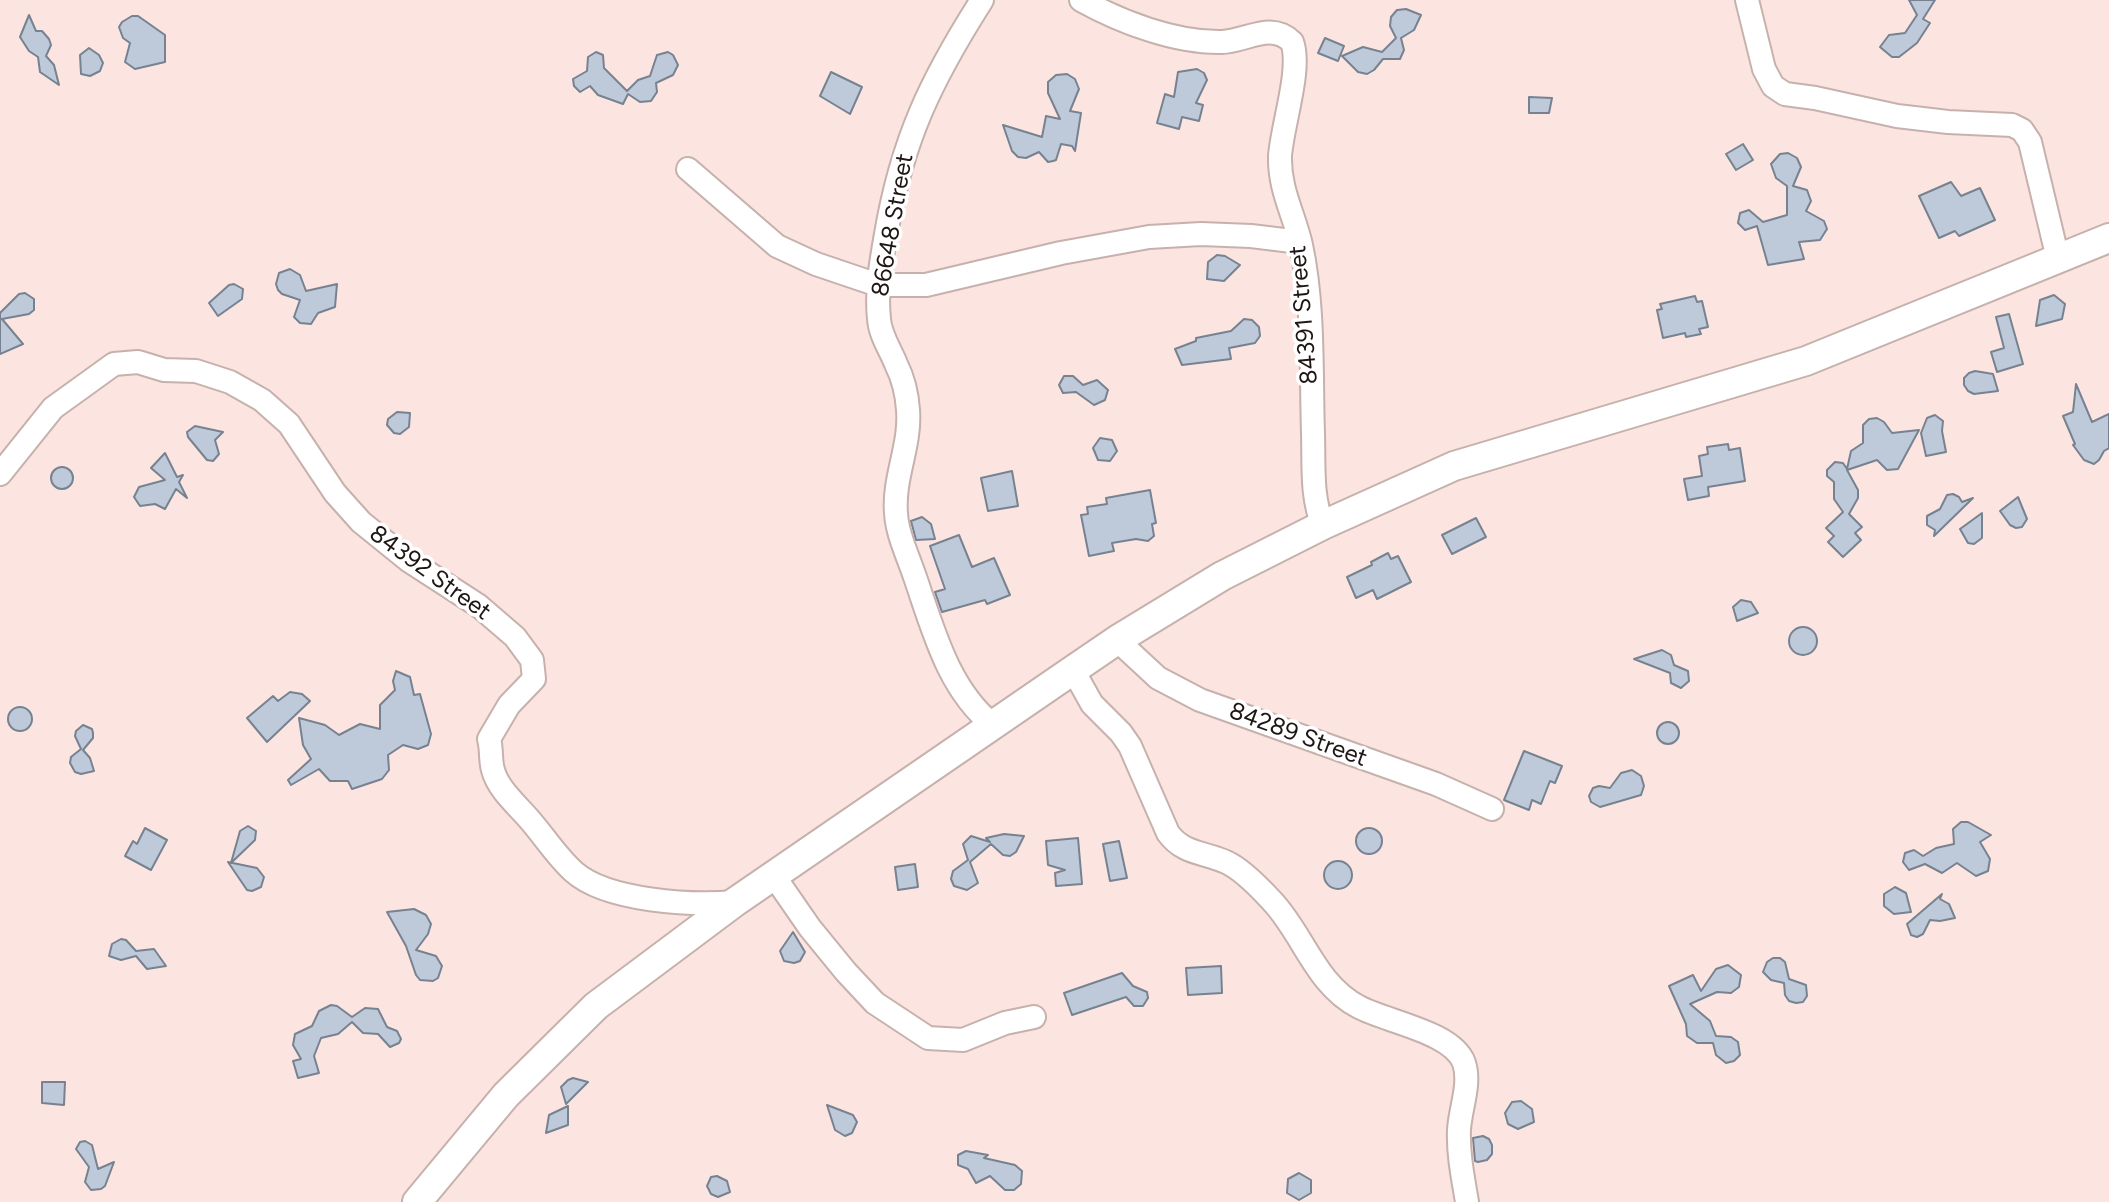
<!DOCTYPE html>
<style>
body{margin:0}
canvas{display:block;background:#fce5e0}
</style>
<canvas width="2109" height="1202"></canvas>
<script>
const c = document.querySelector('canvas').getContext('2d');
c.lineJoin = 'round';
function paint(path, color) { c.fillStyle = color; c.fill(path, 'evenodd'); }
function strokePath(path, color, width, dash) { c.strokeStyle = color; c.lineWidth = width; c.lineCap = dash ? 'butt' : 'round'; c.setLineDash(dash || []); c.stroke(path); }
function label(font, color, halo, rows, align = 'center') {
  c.font = font + ' Figtree,sans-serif'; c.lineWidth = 7; c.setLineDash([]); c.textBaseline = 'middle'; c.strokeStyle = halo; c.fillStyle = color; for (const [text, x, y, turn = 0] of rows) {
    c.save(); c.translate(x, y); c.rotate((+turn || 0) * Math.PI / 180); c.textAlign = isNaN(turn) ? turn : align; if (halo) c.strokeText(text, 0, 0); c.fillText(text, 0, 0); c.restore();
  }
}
const building = new Path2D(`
 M1909,0H1935L1923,19L1930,23L1917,43L1899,57H1892L1880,47L1889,35L1905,33L1917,15Z
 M1406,9L1421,15L1414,30L1401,38L1404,50L1400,59H1383L1374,70L1367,74L1358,72L1342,56L1363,47L1382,52L1396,38L1390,26L1391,17L1397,10Z
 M29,15L36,31H42L49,39L51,45L46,56L54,65L59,85L40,72L38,57L29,51L20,37Z
 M132,16H138L165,35V62L135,69L125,62L130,43L123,38L119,27L122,22Z
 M1325,38L1344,46L1338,61L1318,53Z
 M89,48L99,55L103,63L100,71L90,76L81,74L80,55Z
 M596,52L603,55L604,68L627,91L638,80L650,76L657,55L668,52L673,55L678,65L673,75L656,83L657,92L651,101L640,102L628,94L623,104L598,95L590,86L580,92L574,86L573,79L587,71L588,57Z
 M1197,69L1204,73L1207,80L1196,103L1203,105L1199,121L1182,117L1179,129L1157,123L1165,94L1174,97L1178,72Z
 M831,72L862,87L850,114L820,96Z
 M1067,74L1075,79L1079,89L1070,111L1081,113L1075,151L1072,146L1061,144L1056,160L1053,161L1048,162L1039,152L1026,158L1018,157L1012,151L1003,125L1042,137L1046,116L1060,119L1048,93V82L1056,75Z
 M1529,97L1552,98L1549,113H1529Z
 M1743,144L1753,160L1736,170L1726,154Z
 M1788,153L1797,158L1801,167L1793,186L1807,190L1811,201L1806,211L1824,221L1827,229L1820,240L1799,242L1804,259L1768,265L1757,226L1745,230L1738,223L1740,213L1749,210L1763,222L1787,215V186L1776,178L1771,164L1780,154Z
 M1951,182L1961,196L1980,188L1995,220L1959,236L1955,231L1939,238L1919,196Z
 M1217,255L1225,256L1240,265L1224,281L1207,279L1208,262Z
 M290,269L300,275L306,291L337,284L335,307L318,313L311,324L300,323L294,317L300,300L282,294L278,290L276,284L279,273Z
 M234,284L243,289L242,299L218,316L209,303L229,285Z
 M25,293L34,299V310L29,314L2,319L23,344L0,354V313L19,294Z
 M2054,295L2065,304L2062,319L2036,326L2040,300Z
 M1695,296L1697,302L1702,301L1708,327L1699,329L1701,334L1686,337L1685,333L1663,338L1657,310L1662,309L1660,304Z
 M2009,314L2023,364L1997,372L1991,352L2004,348L1996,317Z
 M1244,319L1252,320L1259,327L1260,336L1255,343L1229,348L1231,359L1182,365L1175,349L1196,341V338L1231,331Z
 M1975,371L1993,374L1998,391L1974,394L1968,391L1964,385V378L1969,373Z
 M1064,376H1073L1083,385L1097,380L1108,390L1105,400L1094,405L1076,392L1063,393L1059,385Z
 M2076,384L2092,422L2109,414V448L2104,451L2099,460L2094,464L2084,460L2073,445L2075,444L2063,416L2073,412Z
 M397,412L410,413L409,427L400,434L394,433L387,425L388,419Z
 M1935,415L1943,421L1942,431L1946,452L1926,456L1921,433L1927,418Z
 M1877,418L1884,422L1892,433L1919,430L1898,469L1887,470L1877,460L1847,470L1858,490V498L1849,514L1862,527L1855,533L1861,540L1843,557L1828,542L1834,536L1826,528L1843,512L1834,499V482L1827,476V470L1835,462L1843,463L1847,469L1851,451L1863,443V425L1869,419Z
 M195,426L223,432L215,440L219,454L213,461L207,460L188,437L187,432Z
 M1100,438L1112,440L1117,451L1110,461L1098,460L1093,448Z
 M1728,444L1729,450L1740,448L1745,481L1708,487L1709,496L1688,500L1684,479L1702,476L1699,456L1708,454L1707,447Z
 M165,453L177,477L183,475L179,482L187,498L176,489L165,509L155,504L140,506L134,497L139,487L165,480L151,468Z
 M51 478a11 11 0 1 1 22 0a11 11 0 1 1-22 0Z
 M1012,471L1018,506L988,511L981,478Z
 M1150,490L1156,523L1152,524L1154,536L1148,541L1136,539L1112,543L1114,551L1089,556L1081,515L1088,514L1087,507L1107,504L1106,498Z
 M1953,494L1959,497L1962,502L1973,498L1934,536L1935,530L1927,525V516L1940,509L1947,495Z
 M2018,497L2027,519L2022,527L2016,528L2010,525L2000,511Z
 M1982,513V538L1974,544L1968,543L1960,529Z
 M922,517L931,524L935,539L916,540L911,521Z
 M1476,518L1486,537L1452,554L1442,535Z
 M959,535L972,567L994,558L1010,595L987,604L985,600L942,612L935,592L945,589L930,546Z
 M1388,553L1391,559L1398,556L1411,582L1377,599L1373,590L1356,598L1347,577L1372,565L1371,562Z
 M1741,600L1751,602L1758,613L1737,621L1733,607Z
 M1789 641a14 14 0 1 1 28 0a14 14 0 1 1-28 0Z
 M1662,650L1671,655L1674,665L1688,671L1689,681L1681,688L1671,683L1670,673L1634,659Z
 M396,671L410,677L414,695L420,694L431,734L428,745L418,749L403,745L388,755L389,770L382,779L352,789L348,781H330L319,769L291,785L288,780L311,759L303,745L299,718L325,725L339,735L360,724L380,729V705L395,690L393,681Z
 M290,692L302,694L310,701L267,742L247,718L273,696L278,701Z
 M8 719a12 12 0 1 1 24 0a12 12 0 1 1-24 0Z
 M1657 733a11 11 0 1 1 22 0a11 11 0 1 1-22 0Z
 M83,725L92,729L93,733V738L83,750L90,758L94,771L81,774L75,772L70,763L71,757L81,749L75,736L76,731Z
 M1524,751L1562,766L1555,783L1550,781L1541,804L1532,800L1529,810L1504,800Z
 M1632,770L1641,776L1644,786L1641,795L1600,807L1591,802L1589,796L1593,788L1599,786L1610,788L1621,773Z
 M1961,822H1968L1991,835L1980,842L1990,859L1988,871L1976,876L1957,863L1942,873L1925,864L1909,870L1903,862L1905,853L1914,850L1923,856L1936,848L1954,844L1953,829Z
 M248,826L256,831L255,840L231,863L240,831Z
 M145,828L167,840L151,870L125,856L133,841L137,844Z
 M1356 841a13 13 0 1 1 26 0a13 13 0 1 1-26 0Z
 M1004,834L1024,836L1016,852L1010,856L1003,855L991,844L970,862L978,883L967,890L954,886L951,879L953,871L968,860L963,844L971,836L990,842L986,838Z
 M1078,838L1082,884L1056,886L1055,873L1065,870L1048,865L1046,841Z
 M1119,841L1127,878L1110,881L1103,844Z
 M1324 875a14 14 0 1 1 28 0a14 14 0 1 1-28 0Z
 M228,862L257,868L264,877L261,887L252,891L247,890Z
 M915,864L918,887L898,890L895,867Z
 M1895,887L1906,893L1911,912L1894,914L1884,906V894Z
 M1942,894L1940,899L1949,904L1955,918L1940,921L1930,920L1923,934L1917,937L1911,935L1907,924Z
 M414,909L426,915L431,924L428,934L416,950L436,956L442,966L438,978L433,981L420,980L416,975L406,946L387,912Z
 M793,932L805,952L800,961L794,963L784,961L780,951Z
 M121,939L126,940L136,951L154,949L166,966L147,969L136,956L121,960L109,956L112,944Z
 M1773,958H1780L1785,962L1789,979L1806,985L1807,996L1803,1002L1796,1003L1789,1001L1785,995L1784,983L1771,980L1763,972L1767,962Z
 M1728,965L1741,975L1739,987L1731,993L1717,992L1690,1004L1710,1021L1716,1036L1731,1037L1738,1042L1740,1055L1734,1061L1726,1063L1716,1055L1713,1043H1697L1687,1036L1686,1024L1669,986L1693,975L1701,991L1716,969Z
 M1221,966L1222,993L1188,995L1186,968Z
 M1122,973L1133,986L1147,992L1148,998L1143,1006H1134L1126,997L1072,1015L1064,993Z
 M331,1005L337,1006L352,1017L365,1008L378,1009L387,1027L397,1031L401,1039L399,1043L390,1047L378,1034L363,1033L352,1022L338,1034L321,1038L314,1056L319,1073L298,1078L293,1061L301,1059L293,1045L295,1034L312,1026L319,1011Z
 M573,1078L588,1082L566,1104L561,1087L568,1080Z
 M42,1082H65L64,1105L42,1103Z
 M1521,1101L1532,1109L1534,1122L1518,1129L1508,1124L1505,1113L1512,1102Z
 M827,1105L853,1115L857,1122L852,1133L845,1136L835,1130Z
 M568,1106V1125L546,1133L549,1115Z
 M1483,1136L1489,1139L1492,1145V1154L1487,1160L1478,1162L1475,1161L1473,1138Z
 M85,1141L92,1145L98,1169L114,1162L105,1186L101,1189L91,1190L85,1182L89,1167L76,1149L80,1142Z
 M966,1151L988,1155L984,1158L1015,1165L1022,1171L1021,1184L1014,1190H1005L990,1176L976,1183L968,1169L958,1165V1155Z
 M1299,1173L1311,1180V1193L1299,1200L1287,1193L1288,1179Z
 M717,1176L727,1181L730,1192L718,1197L711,1194L707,1186L711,1177Z`);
paint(building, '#becada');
strokePath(building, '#778291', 2);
const minor = new Path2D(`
 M982,0C931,80 902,140 886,234C881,262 876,290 879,319C880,335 890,349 896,364C903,378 907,394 908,410C911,445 893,478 896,513C897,534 908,556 915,577C933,629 948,689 993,725
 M1081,0C1121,22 1175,43 1222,42C1247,41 1271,21 1292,42C1302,68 1282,126 1280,156C1279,189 1294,214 1301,245C1314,306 1311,372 1313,434C1314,465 1311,497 1323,525
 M1747,0L1764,69L1773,86L1785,94L1815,98L1897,116L1948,122L2012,125L2022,130L2030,142L2058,259
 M688,169L777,246L816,264L878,285H926L1061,253L1149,237L1201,234L1251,236L1300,242
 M0,474L53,408L114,364L138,362L164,370L196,371L230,382L262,400L289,424L335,493L361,522L408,560L479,606L515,637L532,660L534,679L509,705L489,739C492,750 490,760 493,770C498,789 516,804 529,819C544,836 557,857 574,872C607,901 692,906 735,902
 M1117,640L1158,678L1200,700L1436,784L1492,809
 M1073,670L1092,704L1121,733L1130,746L1168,833C1183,854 1204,852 1226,862C1242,869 1260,888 1272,901C1304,935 1315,984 1359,1007C1387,1022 1453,1032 1464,1063C1471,1084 1460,1109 1459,1130C1458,1154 1463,1178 1467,1202
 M774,876L810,928L846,972L875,1003L928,1038L963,1040L1005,1023L1034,1017`);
const tertiary = new Path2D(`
 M417,1202L506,1095L596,1006L735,902L1073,670L1117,640L1222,576L1323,525L1454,466L1806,361L2109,238`);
strokePath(minor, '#c6b1ac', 26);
strokePath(tertiary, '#c6b1ac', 32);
strokePath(minor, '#fff', 22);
strokePath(tertiary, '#fff', 28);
label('24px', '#1e1614', '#fff', [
 ["86648 Street",893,225,-80],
 ["84391 Street",1304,315,-95],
 ["84392 Street",430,573,36],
 ["84289 Street",1298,735,20]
]);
</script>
